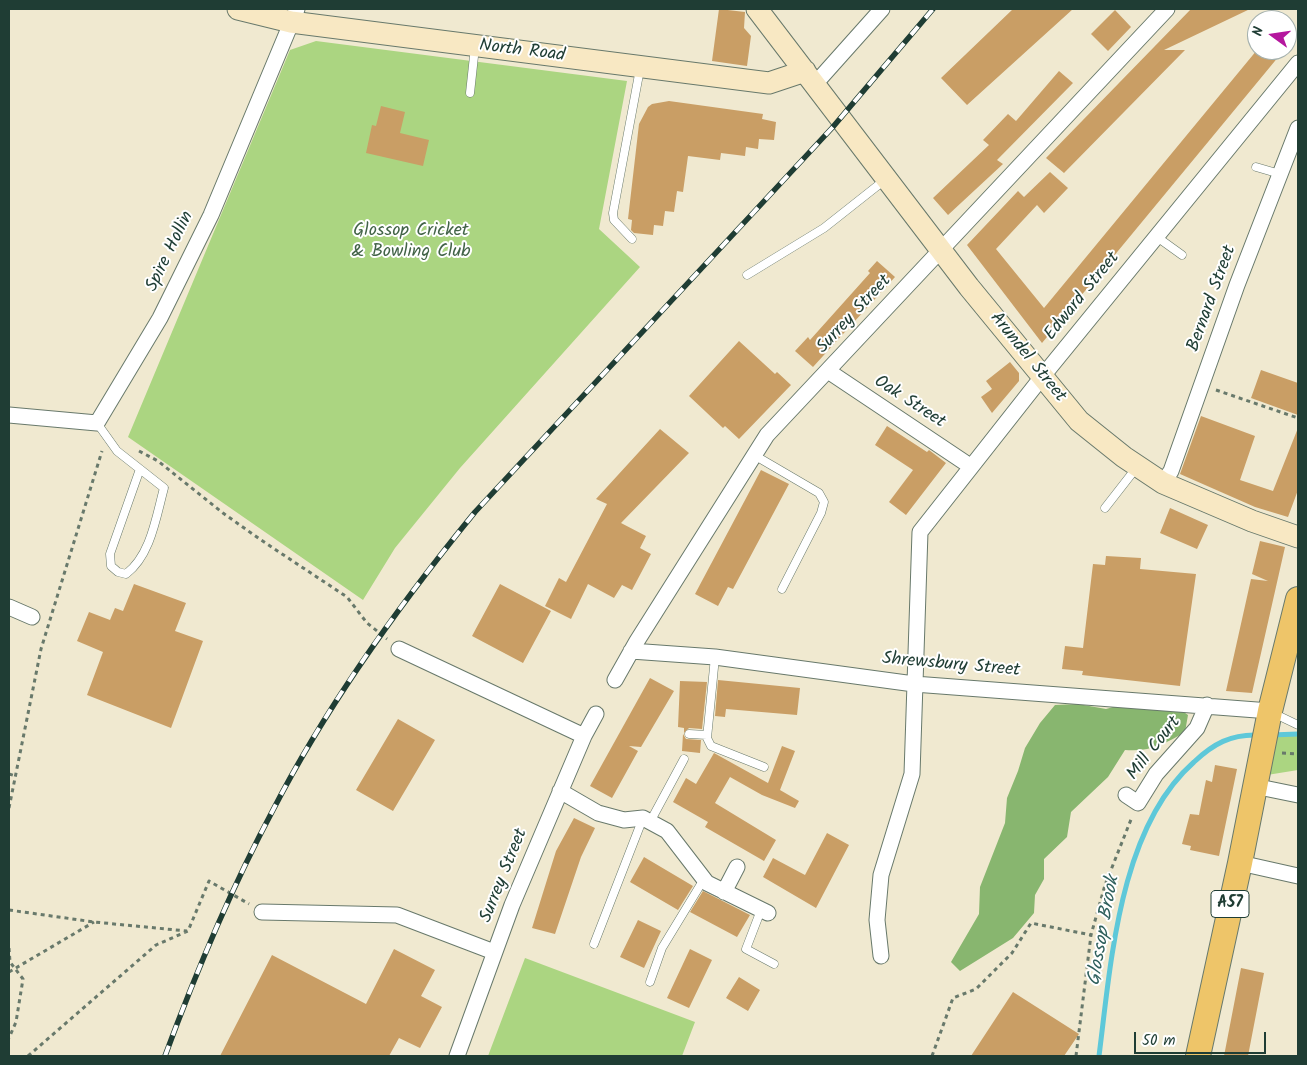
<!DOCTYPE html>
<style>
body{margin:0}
#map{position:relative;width:1307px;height:1065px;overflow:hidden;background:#f0e9d0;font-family:Kalam,sans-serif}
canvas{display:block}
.frame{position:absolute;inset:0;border:10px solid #1f3d34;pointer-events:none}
.north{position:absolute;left:1247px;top:10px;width:50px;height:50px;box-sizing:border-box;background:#fff;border:1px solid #a5b1ae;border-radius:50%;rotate:284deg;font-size:14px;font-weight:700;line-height:20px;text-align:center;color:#1f3d34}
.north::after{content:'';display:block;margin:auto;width:18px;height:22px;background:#b5179e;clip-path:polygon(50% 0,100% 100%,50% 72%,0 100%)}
.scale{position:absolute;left:1134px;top:1032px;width:132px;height:22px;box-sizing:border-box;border:2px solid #1f3d34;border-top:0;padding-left:6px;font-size:15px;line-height:18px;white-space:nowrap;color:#1f3d34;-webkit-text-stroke:4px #fff;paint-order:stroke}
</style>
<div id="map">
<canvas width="1307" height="1065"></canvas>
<div class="frame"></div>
<div class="north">N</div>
<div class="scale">50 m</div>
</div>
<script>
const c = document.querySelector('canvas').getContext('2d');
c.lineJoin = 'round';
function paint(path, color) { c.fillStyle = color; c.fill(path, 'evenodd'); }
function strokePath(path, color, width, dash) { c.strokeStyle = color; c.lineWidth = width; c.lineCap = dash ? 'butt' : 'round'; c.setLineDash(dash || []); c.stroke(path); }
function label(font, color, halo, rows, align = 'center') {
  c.font = font + ' Kalam,sans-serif'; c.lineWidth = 4; c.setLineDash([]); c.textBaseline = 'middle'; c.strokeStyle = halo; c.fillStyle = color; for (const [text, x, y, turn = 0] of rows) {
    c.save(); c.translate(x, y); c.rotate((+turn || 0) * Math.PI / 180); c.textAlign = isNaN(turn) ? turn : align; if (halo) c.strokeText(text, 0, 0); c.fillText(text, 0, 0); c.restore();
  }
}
paint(new Path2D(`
 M316,41L627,81L599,229L640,267L460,468L395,548L363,600L128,437L290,50Z
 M1298,734V770L1267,775L1276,735Z
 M525,958L695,1022L682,1056H488Z`), '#abd581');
paint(new Path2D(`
 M1078,704L1106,709L1120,705L1153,710L1175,706L1188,715L1185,732C1164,744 1151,752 1125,750L1108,777L1071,812L1067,837L1044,859V879L1035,895L1034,913L1013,938L960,971L951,962L979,914L980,887L1005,823L1007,798L1018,771L1025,748L1040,723L1055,705Z`), '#88b66f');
strokePath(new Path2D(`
 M1271,735L1298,734
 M1099,1056C1111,963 1119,828 1194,762C1213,744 1231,734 1258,735`), '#5ec8d9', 5);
paint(new Path2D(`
 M719,9L745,12L744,28L751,36L747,66L712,61Z
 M1013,9H1073L967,105L941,78Z
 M1191,9H1250L1164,50H1185L1064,173L1046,158Z
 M1115,10L1131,27L1108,51L1091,34Z
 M1257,50H1284L1042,343L967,245L1018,191L1024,197L1050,172L1068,188L1044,213L1037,205L996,249L1044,308Z
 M1059,71L1073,83L997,160L1003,164L948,215L933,198L989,145L983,140L1008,114L1016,121Z
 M669,101L763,114L762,119L776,122L774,140L759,139L758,149L746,147L745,156L721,153L720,160L688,156L683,192L677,191L674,212L665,211L663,226L654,225L653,235L634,233L631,230L632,220L628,219L639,124L648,107L652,104Z
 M381,106L405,112L400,133L429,140L423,166L366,153L372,125L376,126Z
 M877,261L895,277L813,367L795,351L808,337L810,340L870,273L868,271Z
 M739,341L775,374L777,372L791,385L739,439L725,426L723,428L689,396Z
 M1010,362L1019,373V381L992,413L981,397L992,389L986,381Z
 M1261,370L1298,383V415L1251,398Z
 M1201,416L1255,436L1240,480L1273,491L1298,428V490L1288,517L1255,507L1180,474Z
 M887,426L927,452L929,450L946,463L906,515L889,502L913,470L875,445Z
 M660,429L689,453L621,523L646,536L640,548L651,554L632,590L622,585L614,598L588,584L571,619L545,606L559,578L566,582L607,504L596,499Z
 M761,470L789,484L733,589L728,587L718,606L695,594Z
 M1170,508L1208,525L1197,549L1160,533Z
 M1260,541L1285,547L1252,693L1226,691L1251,579L1268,581L1252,574Z
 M1106,556L1141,558L1140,569L1196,574L1180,686L1082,675L1083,671L1062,669L1065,646L1083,648L1093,564L1105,565Z
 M134,584L186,603L175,631L203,641L171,728L87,695L103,652L77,641L89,612L110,620L115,608L123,611Z
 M500,584L551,611L523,663L472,636Z
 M650,678L674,691L641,747L629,746L638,751L612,798L590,786Z
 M718,680L800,688L797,715L726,709L725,717L715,716Z
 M680,681L707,682L702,729L689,728L684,733V728L678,727Z
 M398,719L435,740L393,811L356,790Z
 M683,734L686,739L701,740L700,753L682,751Z
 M782,746L795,751L780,790L799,801L795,808L762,795L730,777L715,803L776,840L764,861L705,827L708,822L673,802L686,778L696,784L714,753L768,783Z
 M1215,765L1237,769L1219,856L1190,850L1191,846L1182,844L1190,814L1199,815L1206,780L1212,782Z
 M574,818L595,828L581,857L555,934L532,928L556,851Z
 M827,833L849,845L816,908L763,877L773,858L805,875Z
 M644,857L693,886L678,910L630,882Z
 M703,891L750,915L737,937L690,912Z
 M638,920L661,931L644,968L620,957Z
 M394,949L435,970L421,996L442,1007L420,1048L399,1038L389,1056H220L272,955L366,1004Z
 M690,949L712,960L689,1008L667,998Z
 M1241,968L1264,973L1248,1056H1224Z
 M739,977L760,990L748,1011L726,998Z
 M1013,992L1079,1034L1064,1056H971Z`), '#c99e65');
const lane = new Path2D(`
 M470,93L475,47
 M1256,167L1280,174
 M1157,237L1182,255
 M632,239L614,220L613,213L640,69
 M747,275L824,228L886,179
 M97,423L117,451L164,488C156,517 151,555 126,574L118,572L111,566L110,554L140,469
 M754,455L819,493L824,502L821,513L782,589
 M1105,508L1137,467
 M715,657L707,738L711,746L764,767
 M1273,713L1298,725
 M689,734L707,735
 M650,822L684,759
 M761,910L746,949L774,964
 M594,944L643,818
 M650,982L662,948L704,879`);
const street = new Path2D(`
 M815,84L882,9
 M828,371L970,466
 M9,415L97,423L160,318L211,215L297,9
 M1163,483L1171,471L1237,285L1298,128
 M9,607L32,617
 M399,649L584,736
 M631,651L715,657L914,684L1270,711
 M615,680L637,641L767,435L1167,9
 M1254,786L1298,795
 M560,791L598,813L624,820L643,818L667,831L707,883L768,913
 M1126,795L1138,803L1156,774L1197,728L1207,705
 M1240,863L1298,876
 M724,892L737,867
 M262,912L397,915L494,952
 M881,956L877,920L881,875L912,774L920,532L1042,377L1298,63
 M457,1056L512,905L584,736L596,714`);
const secondary = new Path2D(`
 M238,9L291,22L769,83L805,71
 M757,9L969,287L1079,421L1124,457L1163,483L1252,521L1298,537`);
const primary = new Path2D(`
 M1198,1056L1240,863L1270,711L1298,599`);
strokePath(lane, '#68796b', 9);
strokePath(street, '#68796b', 17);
strokePath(secondary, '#68796b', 23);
strokePath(primary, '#68796b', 26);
strokePath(new Path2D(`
 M1216,390L1298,418
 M139,451L158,461L223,513L261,540L347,597L367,623L387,639
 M1282,753L1298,754
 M9,774L16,776
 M9,808L41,649L102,451
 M9,910L94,922L187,931
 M9,948L10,962L23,979L16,1022L9,1038
 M9,972L94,922
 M28,1056L156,945L188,931L209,881L249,904
 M932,1056L953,998L976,989L1012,953L1031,923L1091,935L1105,885L1132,817
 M1076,1056L1091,935`), '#68796b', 3, [4, 4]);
strokePath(lane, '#fff', 8);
strokePath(street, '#fff', 15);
strokePath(secondary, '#f8e8c3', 21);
strokePath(primary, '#eec569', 24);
const rail = new Path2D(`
 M165,1056C196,972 231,889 273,810C328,703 399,605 475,512L832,128L933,9`);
strokePath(rail, '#1f3d34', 5.5);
strokePath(rail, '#fff', 4, [11]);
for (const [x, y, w] of [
 [1230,904,38]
]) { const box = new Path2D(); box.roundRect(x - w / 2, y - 13.5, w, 27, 4); c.fillStyle = '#fff'; c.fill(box); strokePath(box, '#1f3d34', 1); }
label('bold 16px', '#1f3d34', null, [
 ["A57",1230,904]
]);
label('18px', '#1f3d34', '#fff', [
 ["North Road",522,52,7],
 ["Spire Hollin",171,252,-64],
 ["Edward Street",1083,297,-51],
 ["Bernard Street",1213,299,-70],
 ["Surrey Street",855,315,-47],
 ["Arundel Street",1027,358,51],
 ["Oak Street",909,403,33],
 ["Shrewsbury Street",951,666,5],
 ["Mill Court",1155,749,-52],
 ["Surrey Street",505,876,-68]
]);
label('18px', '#426347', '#fff', [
 ["Glossop Cricket",411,232],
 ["& Bowling Club",411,253]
]);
label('italic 19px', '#2f605d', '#fff', [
 ["Glossop Brook",1105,931,-80]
]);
</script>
